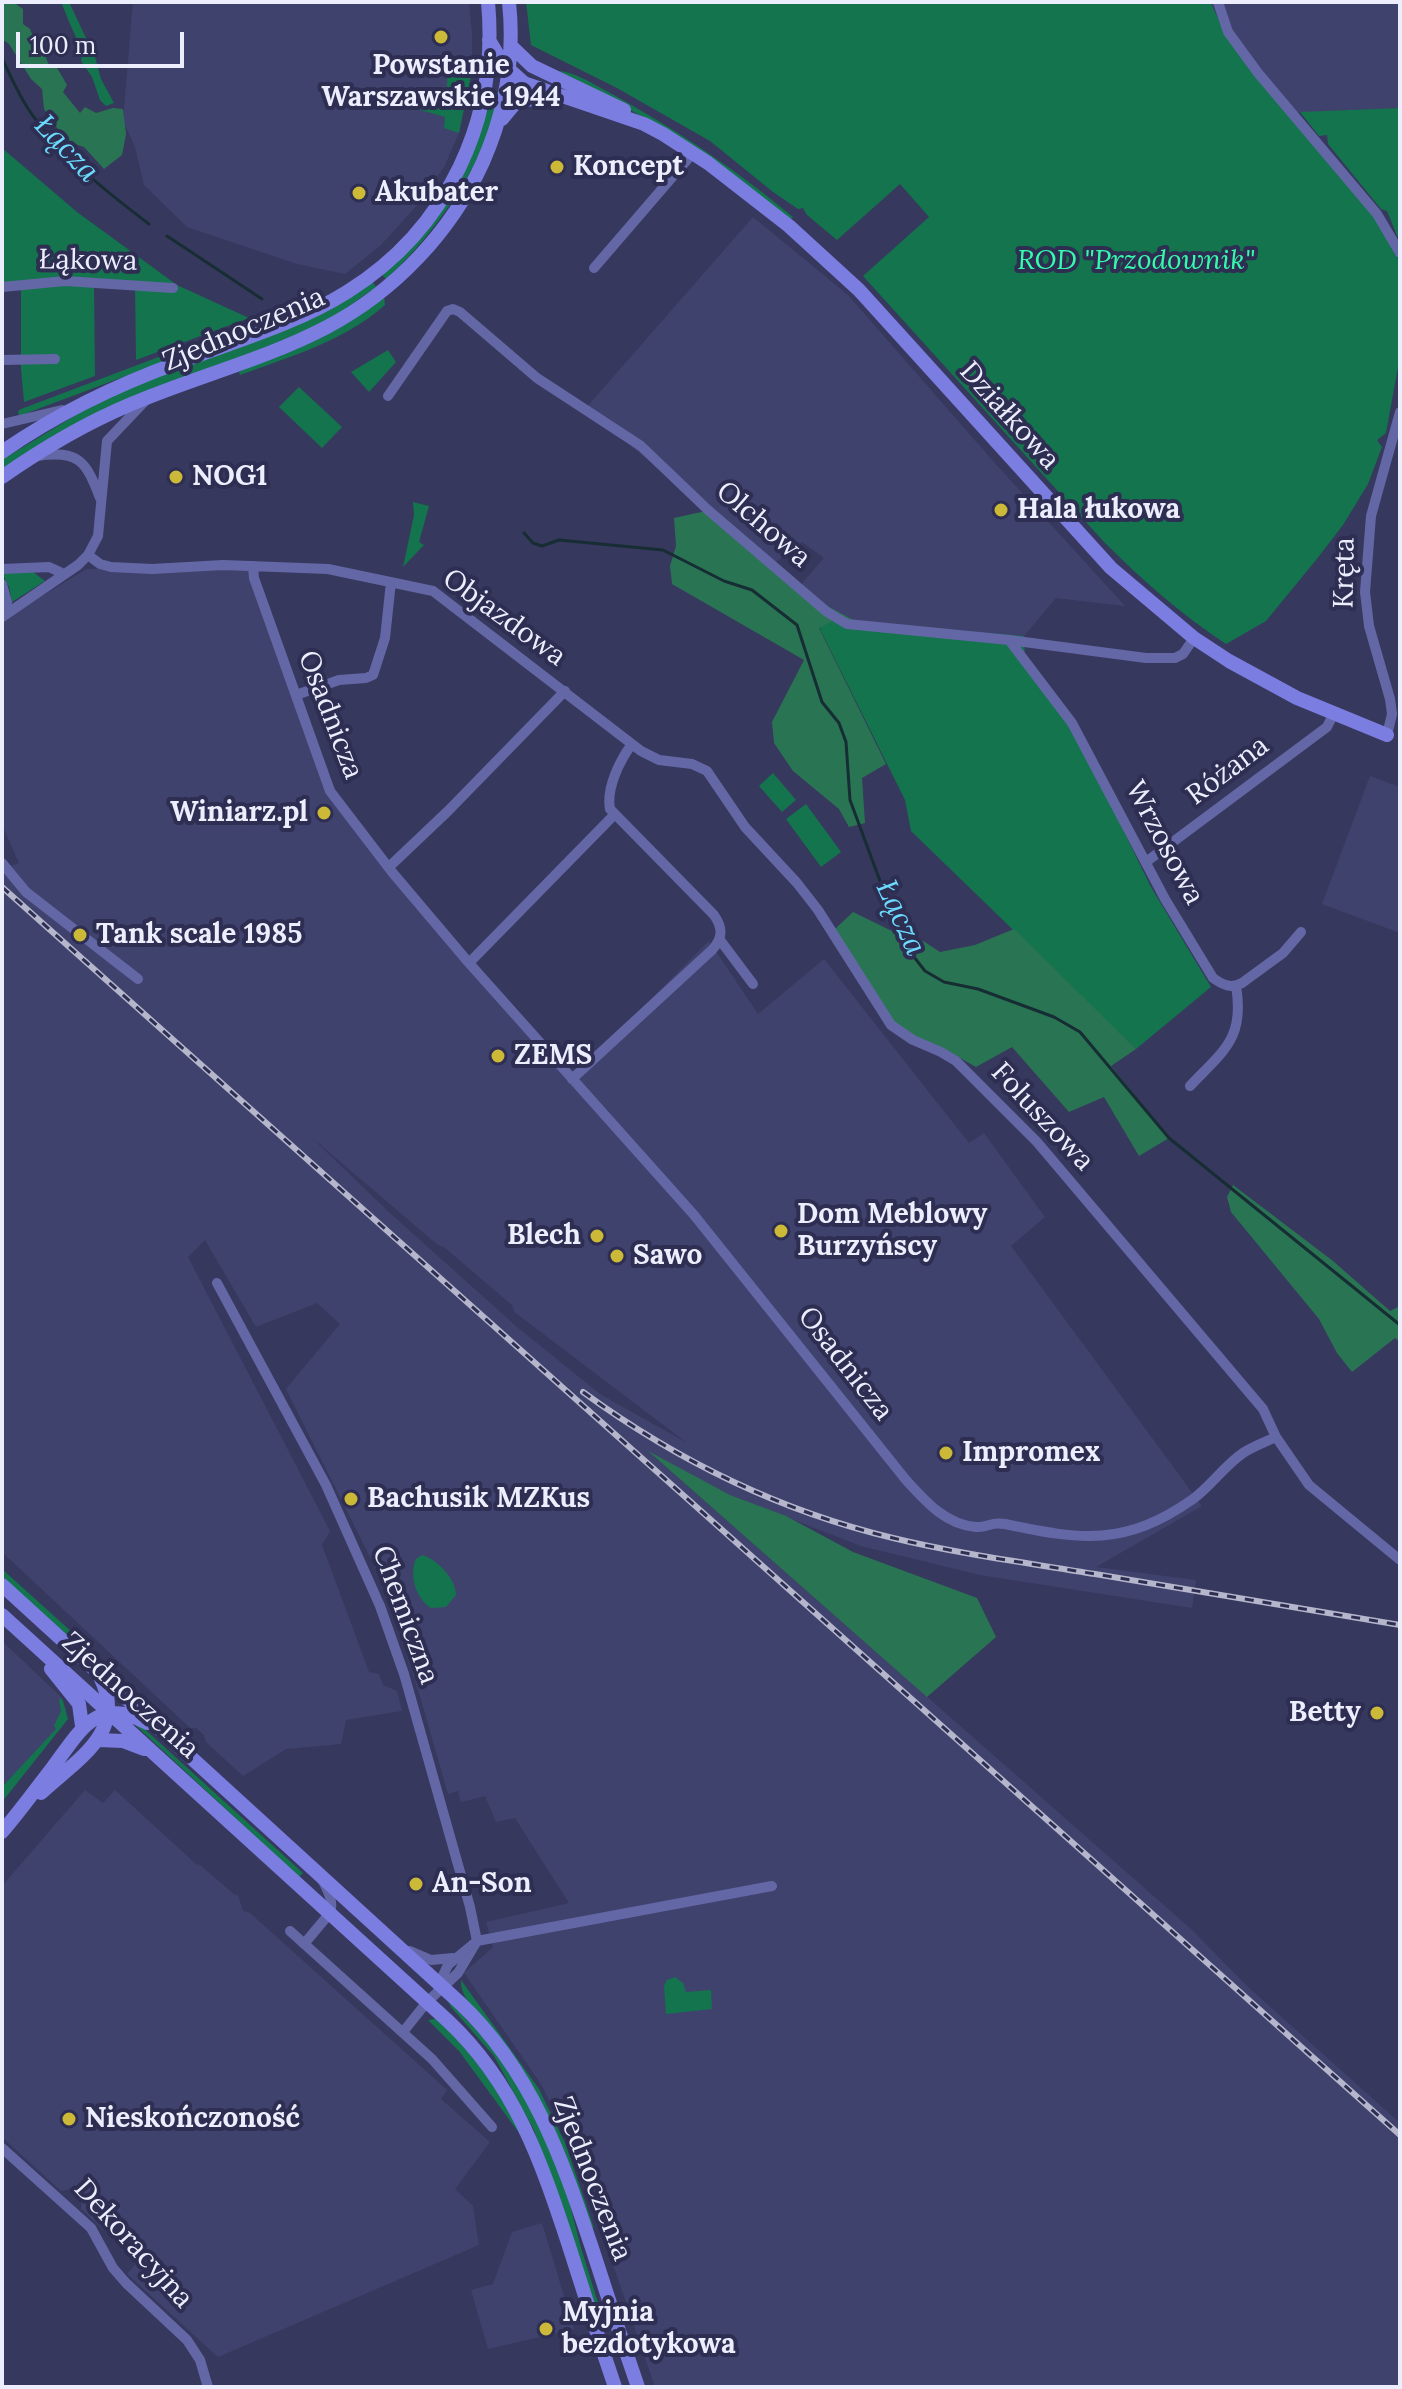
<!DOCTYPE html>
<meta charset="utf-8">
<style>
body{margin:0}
#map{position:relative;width:1402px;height:2389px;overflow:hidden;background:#37385e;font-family:Lora,serif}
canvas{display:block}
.frame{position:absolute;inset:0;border:4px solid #edeefd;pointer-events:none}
.scale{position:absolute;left:16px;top:32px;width:168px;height:36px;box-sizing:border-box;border:4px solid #edeefd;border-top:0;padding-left:10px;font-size:24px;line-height:28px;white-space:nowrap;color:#edeefd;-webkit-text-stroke:6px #2d2e52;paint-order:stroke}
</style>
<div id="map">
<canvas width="1402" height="2389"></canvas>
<div class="frame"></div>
<div class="scale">100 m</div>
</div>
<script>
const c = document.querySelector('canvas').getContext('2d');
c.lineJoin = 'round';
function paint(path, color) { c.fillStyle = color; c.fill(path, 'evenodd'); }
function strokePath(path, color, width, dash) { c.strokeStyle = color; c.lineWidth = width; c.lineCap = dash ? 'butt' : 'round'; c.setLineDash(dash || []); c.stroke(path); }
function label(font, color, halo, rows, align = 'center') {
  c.font = font + ' Lora,serif'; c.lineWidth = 8; c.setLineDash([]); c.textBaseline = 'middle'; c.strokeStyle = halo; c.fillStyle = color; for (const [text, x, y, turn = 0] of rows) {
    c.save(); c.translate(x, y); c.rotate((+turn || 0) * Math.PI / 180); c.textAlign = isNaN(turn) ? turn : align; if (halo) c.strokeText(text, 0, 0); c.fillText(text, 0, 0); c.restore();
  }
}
paint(new Path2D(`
 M133,2H469L472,35V71L459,133L444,167L420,202L381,245L345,274L297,264L187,227L144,185L135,147L123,121Z
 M1210,2H1400V108L1289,113L1229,42Z
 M753,217L848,295L993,461L1125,606L1056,598L1024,636L847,624L799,587L824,558L802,542L772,565L586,408Z
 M251,567L329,790L429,917L574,1076L709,941L758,1014L824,959L969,1143L984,1133L1045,1217L1011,1246L1202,1506L1096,1567L1196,1580L1192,1608L980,1575L861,1546L730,1495L651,1454L1191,1929L1248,1987L1400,2123V2387H655L572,2145L541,2084L464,1973L493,1947L486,1922L569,1903L515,1818L496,1822L485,1796L461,1802L458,1791L448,1794L419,1693L380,1577L286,1389L340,1324L317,1303L256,1327L205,1240L188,1257L330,1531L322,1545L369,1672L379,1674L383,1685L397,1691L402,1711L346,1720L341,1744L286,1749L243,1776L206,1742L204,1735L196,1728H190L2,1552V858L11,866L19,863L2,825V620L87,569ZM311,1137L438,1245L444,1247L513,1306L514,1312L525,1320L687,1443L600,1394L517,1327L391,1214Z
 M1370,776L1400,787V933L1322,904Z
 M2,1641L61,1697L66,1709L62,1727L2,1787Z
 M85,1790L103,1803L115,1790L197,1865L199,1864L235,1895H238L243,1911L250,1913L447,2090L441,2099L490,2142L455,2189L473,2206L479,2245L218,2357L127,2274L138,2261L81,2209L82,2192L77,2188L61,2191L2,2137V1886Z
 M542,2223L574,2329L488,2349L471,2290L493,2284L512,2232Z`), '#40426e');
paint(new Path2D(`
 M61,2H69L95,57L101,79L114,103L106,106L100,100L92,77L81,61L83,50C74,35 68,19 61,2Z
 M526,2H1210L1230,42L1374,215L1398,259L1400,266V356L1386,433L1377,440L1382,447L1368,484L1343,525L1316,560L1266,621L1226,644C1182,615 1142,580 1104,542L863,276L929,217L900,184L837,240L807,215L803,208L798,209L773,192L710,141L617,88L531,45Z
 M448,69L472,71L459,133L444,128L445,117L417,109L419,98L446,99Z
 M557,71C575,71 598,87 614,95C680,132 735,169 793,217L790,220L658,125Z
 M498,92C491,157 433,237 386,279L381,274C414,240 445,209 467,167C478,144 483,111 498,92Z
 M1400,108V243L1387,211L1381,209L1328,144L1327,135L1319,136L1300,112Z
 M2,148L77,212L177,285L249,318L136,360L135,286L94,285L95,376L24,402L21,369V281L2,284Z
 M372,281L376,287L332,318L297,334L62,431L2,469V460L92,405Z
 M384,296L385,305C345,341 289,357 240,375L239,372Z
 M283,310L278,319L19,416L18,411L21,409Z
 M388,350L396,362L369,392L351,372Z
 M299,387L342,427L322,448L279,407Z
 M413,502L429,506L419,542L424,545L403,567L414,515Z
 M33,572L45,581L12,602L9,587L2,573Z
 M835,620L1024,636L1025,662L1058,707L1083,748L1151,887L1211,987L1136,1049L911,831L905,800L819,627Z
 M773,773L796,800L782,812L759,786Z
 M806,804L841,852L821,867L786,819Z
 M422,1555C437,1559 456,1579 456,1595L446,1607L431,1608C416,1599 409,1575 416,1559Z
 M2,1569L94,1652L92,1659L2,1576Z
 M62,1698L68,1719L2,1802V1787L56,1729L54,1726L61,1711L59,1700Z
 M131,1721L139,1724L303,1873L299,1877Z
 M675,1977L683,1983L686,1992L711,1990L712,2009L666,2014L664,1986L667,1980Z
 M461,1980L539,2089L565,2143L594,2228L591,2227C569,2159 547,2103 505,2044C492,2026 459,2002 461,1980Z
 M447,1999L495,2050L542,2125L569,2201L581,2248L603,2319L602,2324L534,2130L494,2056L451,2007Z
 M434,2019L439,2020C475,2057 500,2090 522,2137L459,2051L428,2020Z`), '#13744d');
paint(new Path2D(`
 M2,2H13L23,9V24L30,29L38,49L44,52L49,66H56L67,85L63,92L80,113L85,107L96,113L113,108L123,109L126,134L122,155L104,169L84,147L66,141L44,109L42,89L31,79L9,44L2,39Z
 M706,511L809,596L857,622L835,620L819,628L886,764L862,778L865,823L849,827L839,809L793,771L774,743L772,722L804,660L672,584L670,566L676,546L674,518Z
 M853,912L896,933H911L940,952L975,945L1014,929L1136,1049L1111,1066L1169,1138L1139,1156L1104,1097L1069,1112L1012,1047L976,1067L946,1050L901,1030L883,1011L835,929Z
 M1233,1185L1333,1261L1390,1311L1400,1306V1342L1395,1338L1352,1372L1337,1353L1319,1319L1231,1212L1227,1197Z
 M648,1451L730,1495L786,1516L853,1552L977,1598L996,1637L927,1697Z`), '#297553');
strokePath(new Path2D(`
 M2,58C11,77 19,96 31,113C61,156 108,193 149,224
 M167,236L262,299
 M524,533L533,543L542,546L559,540L663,550L724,581L752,590L797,625L822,702L839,723L846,742L850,800L903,943L925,971L944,982L978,989L1054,1017L1080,1032L1169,1138L1400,1325`), '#172d34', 3);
strokePath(new Path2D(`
 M1218,2L1228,32L1258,73L1377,214L1400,253
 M594,268L693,153
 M2,287L65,281L173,288
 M2,360L55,359
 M388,396L447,311L453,309L460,312L537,378L641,446L708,510L827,612L847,624L1009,640L1146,658H1175L1183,654L1194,638
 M2,424L62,410
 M37,456C79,450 86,461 100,498
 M88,555L100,564L111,567L152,569L223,565L328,569L433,591L641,751L659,760L692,764L707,771L745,827L797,883L818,910L891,1025L913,1040L941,1052L956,1061L1037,1142L1263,1409L1276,1437L1309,1485L1400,1560
 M253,566L254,578L330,791L392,872L469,963L694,1215L906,1480C925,1501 946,1525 976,1527C989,1528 990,1521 1005,1524C1081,1540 1125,1547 1193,1499C1211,1486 1224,1466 1243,1453C1252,1447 1265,1442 1276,1437
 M2,569L49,567L64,574
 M2,584L7,602L2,615
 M2,617L78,565L88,555L98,536L107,441L145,401
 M1009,640L1072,723L1165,899L1213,978C1223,985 1231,989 1242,983L1283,953L1301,932
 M296,695L339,680L366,678L373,675L385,638L391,582
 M1387,735L1392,714L1390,699L1369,626L1365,592L1371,516L1400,412
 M1146,862L1327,727L1333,715
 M2,863L26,892L138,979
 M389,867L448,811L565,691
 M720,940L753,984
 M469,963L615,814
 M572,1079L712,950C723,938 723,928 714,915L610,809C606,788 620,760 632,744
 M1190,1086C1223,1051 1245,1039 1236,986
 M217,1283L326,1485L380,1606L404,1674L470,1907L477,1941L458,1973L427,2002L403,2032
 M290,1931L432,2059L492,2127
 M304,1944L330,1913C334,1902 328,1891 323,1881
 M410,1951L431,1960L453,1958
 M438,1986L448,1965L477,1941L772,1886
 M2,2148L91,2228L113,2268L126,2283L187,2340L200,2360L208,2387`), '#6467a6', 10);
strokePath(new Path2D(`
 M489,40L504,65L524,83L644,124L663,134L708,163L789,226L859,290L1111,568L1194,638L1229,661L1297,698L1387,735
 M511,46L532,66L624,110
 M502,119L517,101L552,97
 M2,452C58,413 116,385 180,362C236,341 296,324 347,292C448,229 499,119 488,2
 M2,477C42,449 84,424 129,405C194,377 264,360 327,327C395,291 451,232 483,162C506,110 515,58 509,2
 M2,1585L460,2003C531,2070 562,2158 592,2248C607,2294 622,2341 638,2387
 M2,1615L448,2021C515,2084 541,2161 569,2246C584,2293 599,2340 615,2387
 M51,1669L79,1704L82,1726
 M98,1740L123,1741L144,1749
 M41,1793C76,1760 127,1733 101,1679
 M2,1832C20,1811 36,1789 53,1767C80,1731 97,1695 147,1723`), '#7b7de0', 14);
const rail = new Path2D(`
 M2,887L1400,2135
 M583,1392C676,1460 780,1511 893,1538C959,1554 1028,1563 1095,1574C1197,1591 1298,1608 1400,1625`);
strokePath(rail, '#b5b6cc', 6);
strokePath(rail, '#2d2e52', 3, [9]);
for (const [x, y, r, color] of [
 [441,37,8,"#ccb938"],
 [557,167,8,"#ccb938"],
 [359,193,8,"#ccb938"],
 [176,477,8,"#ccb938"],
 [1001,510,8,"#ccb938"],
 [324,813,8,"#ccb938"],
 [80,935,8,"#ccb938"],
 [498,1056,8,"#ccb938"],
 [781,1231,8,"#ccb938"],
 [597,1236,8,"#ccb938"],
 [617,1256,8,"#ccb938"],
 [946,1453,8,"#ccb938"],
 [351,1499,8,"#ccb938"],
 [1377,1713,8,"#ccb938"],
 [416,1884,8,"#ccb938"],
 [69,2119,8,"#ccb938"],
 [546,2329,8,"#ccb938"]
]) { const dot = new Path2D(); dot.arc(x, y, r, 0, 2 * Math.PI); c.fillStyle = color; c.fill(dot); strokePath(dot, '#2d2e52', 3); }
label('bold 28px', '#edeefd', '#2d2e52', [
 ["Powstanie",441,66,"center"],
 ["Warszawskie 1944",441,98,"center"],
 ["Koncept",573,167],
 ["Akubater",375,193],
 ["NOG1",192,477],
 ["Hala łukowa",1017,510],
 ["Winiarz.pl",308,813,"right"],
 ["Tank scale 1985",96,935],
 ["ZEMS",514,1056],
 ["Dom Meblowy",797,1215],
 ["Burzyńscy",797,1247],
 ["Blech",581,1236,"right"],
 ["Sawo",633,1256],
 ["Impromex",962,1453],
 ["Bachusik MZKus",367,1499],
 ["Betty",1361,1713,"right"],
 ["An-Son",432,1884],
 ["Nieskończoność",85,2119],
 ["Myjnia",562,2313],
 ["bezdotykowa",562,2345]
], 'left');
label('28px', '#edeefd', '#2d2e52', [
 ["Łąkowa",88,261,1],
 ["Zjednoczenia",244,330,-23],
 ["Działkowa",1009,416,48],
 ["Olchowa",763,525,41],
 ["Kręta",1345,573,-89],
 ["Objazdowa",504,618,36],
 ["Osadnicza",330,715,69],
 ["Różana",1228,771,-37],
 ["Wrzosowa",1164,843,62],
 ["Foluszowa",1042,1117,47],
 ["Osadnicza",845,1364,52],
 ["Chemiczna",405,1615,70],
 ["Zjednoczenia",130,1696,42],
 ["Zjednoczenia",592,2179,69],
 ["Dekoracyjna",133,2244,48]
]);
label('italic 28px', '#35faac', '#2d2e52', [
 ["ROD \"Przodownik\"",1136,261]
]);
label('italic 30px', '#6cdafc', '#2d2e52', [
 ["Łącza",66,149,47],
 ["Łącza",900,918,65]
]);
</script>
